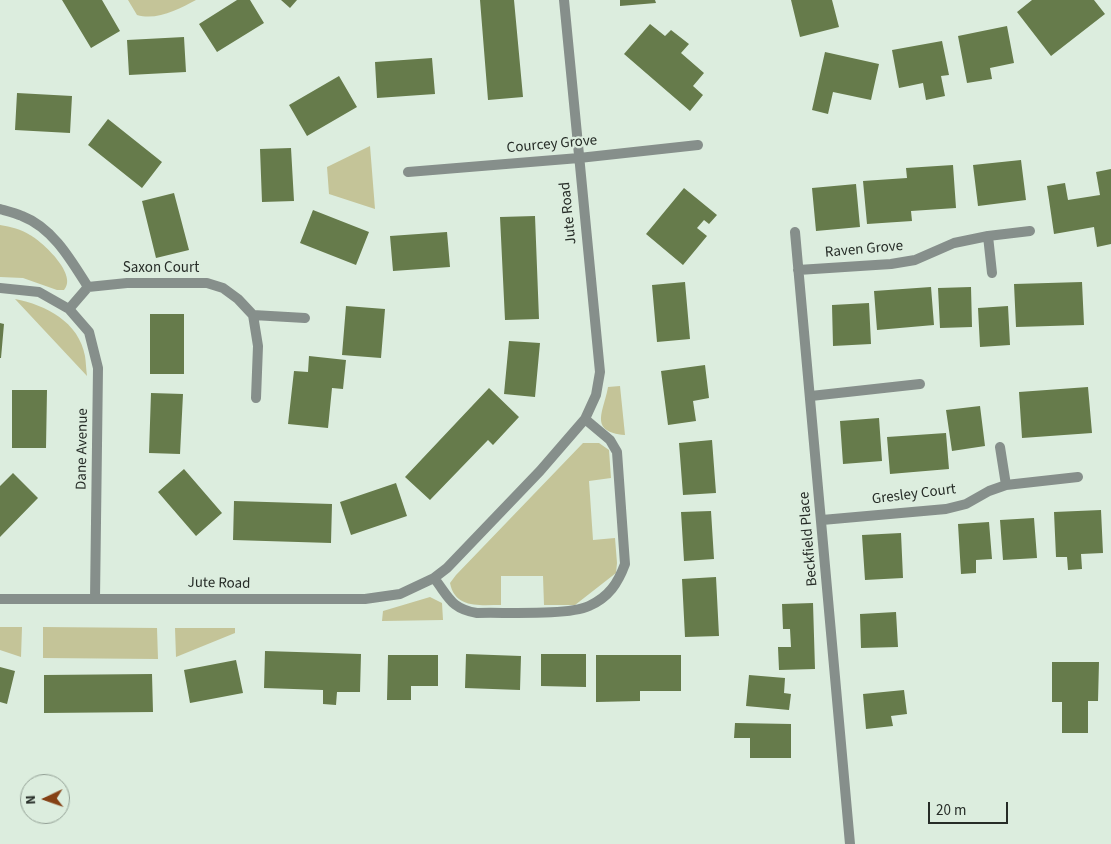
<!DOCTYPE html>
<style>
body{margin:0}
#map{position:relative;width:1111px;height:844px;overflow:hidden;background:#dcedde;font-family:"Source Sans 3",sans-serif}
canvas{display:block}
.north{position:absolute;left:20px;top:774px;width:50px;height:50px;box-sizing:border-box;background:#dcedde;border:1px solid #93a095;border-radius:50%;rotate:267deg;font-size:14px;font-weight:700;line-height:20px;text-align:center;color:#262c27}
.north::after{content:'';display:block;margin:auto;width:18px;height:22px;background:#854115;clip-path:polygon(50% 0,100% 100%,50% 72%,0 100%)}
.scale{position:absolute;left:928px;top:802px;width:80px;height:22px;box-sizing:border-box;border:2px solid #262c27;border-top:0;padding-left:6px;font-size:15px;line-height:18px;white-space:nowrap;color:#262c27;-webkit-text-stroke:4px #dcedde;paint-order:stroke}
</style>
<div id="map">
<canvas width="1111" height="844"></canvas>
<div class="north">N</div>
<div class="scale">20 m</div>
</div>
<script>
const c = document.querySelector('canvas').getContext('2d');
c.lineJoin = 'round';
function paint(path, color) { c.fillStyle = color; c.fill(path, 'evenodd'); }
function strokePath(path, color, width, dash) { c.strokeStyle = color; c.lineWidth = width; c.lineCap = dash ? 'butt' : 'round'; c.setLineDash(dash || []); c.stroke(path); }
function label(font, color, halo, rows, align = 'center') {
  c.font = font + ' "Source Sans 3",sans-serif'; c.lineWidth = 4.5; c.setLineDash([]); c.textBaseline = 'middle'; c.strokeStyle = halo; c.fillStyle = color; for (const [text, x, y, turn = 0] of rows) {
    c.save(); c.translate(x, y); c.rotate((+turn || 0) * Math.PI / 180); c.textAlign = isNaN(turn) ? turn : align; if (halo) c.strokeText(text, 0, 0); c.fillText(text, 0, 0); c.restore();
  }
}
paint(new Path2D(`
 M128,0H196C179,9 157,21 137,15Z
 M370,146L375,209L329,194L327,167Z
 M0,225C11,227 21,229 30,235C44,243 78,275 64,290H57L23,278L0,277Z
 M15,299C46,305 79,322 85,356C86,362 86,369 87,376Z
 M620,386L625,435C588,432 604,411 608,387Z
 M583,443H599L609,450L611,478L589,481L593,540L615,538L617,563L616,573L575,605H544L543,576H501V605C480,605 455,609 450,583L456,575Z
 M430,597L442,603L443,620L382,621L383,611Z
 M0,627H22L21,657L0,650Z
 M43,627L157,628L158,659L43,658Z
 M175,628H235V633L176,657Z`), '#c4c498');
paint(new Path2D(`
 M62,0H102L120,31L91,48Z
 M237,0H250L264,23L217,52L199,24Z
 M281,0H297L290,8Z
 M480,0H514L523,97L488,100Z
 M620,0H655L656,3L620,6Z
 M791,0H832L839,27L800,37Z
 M1032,0H1094L1105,14L1051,56L1017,12Z
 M650,24L665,36L671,30L689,44L681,53L704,73L693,86L703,95L690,111L624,54Z
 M1007,26L1014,63L990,68L992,79L967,83L958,36Z
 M184,37L186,72L129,75L127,40Z
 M942,41L949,75L941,76L945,96L926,100L923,83L899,88L892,50Z
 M825,52L879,64L871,100L833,92L828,114L812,110Z
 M432,58L435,94L377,98L375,62Z
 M339,76L357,107L307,136L289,105Z
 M17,93L72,96L70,133L15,130Z
 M108,119L162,162L142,188L88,145Z
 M291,148L294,201L262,202L260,149Z
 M1021,160L1026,200L978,206L973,165Z
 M953,165L956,208L911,211L912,221L867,224L863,181L907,178L906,168Z
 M1111,169V244L1097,247L1094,227L1054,234L1047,186L1065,183L1068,200L1100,195L1096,172Z
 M856,184L860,227L816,231L812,188Z
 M684,188L717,215L709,224L704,220L697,228L707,236L683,265L646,234Z
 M174,193L189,250L156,258L142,201Z
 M313,210L369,232L356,265L300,243Z
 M535,216L539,319L505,320L500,217Z
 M447,232L450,267L393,271L390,236Z
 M685,282L690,339L657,342L652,285Z
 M1082,282L1084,325L1016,327L1014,284Z
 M931,287L934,325L877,330L874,291Z
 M971,287L972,327L940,328L938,288Z
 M869,303L871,344L833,346L832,305Z
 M346,306L385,309L381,358L342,355Z
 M1008,306L1010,345L980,347L978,308Z
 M150,314H184V374H150Z
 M0,323L4,324L1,358H0Z
 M509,341L540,343L535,397L504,394Z
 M309,356L346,360L343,389L332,388L328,428L288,424L294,371L308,372Z
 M705,365L709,398L693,401L696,421L668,425L661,371Z
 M1088,387L1092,433L1022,438L1019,392Z
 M489,388L519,417L493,445L488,440L430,500L405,477Z
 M12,390H47L46,448H12Z
 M151,393L183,394L180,454L149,453Z
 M980,406L985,446L952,451L946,410Z
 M879,418L882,461L843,464L840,421Z
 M946,433L949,469L890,474L887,437Z
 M712,440L716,493L683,495L679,443Z
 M184,469L222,513L196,536L158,492Z
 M13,473L38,498L0,537V486Z
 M396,483L407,516L351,535L340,502Z
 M234,501L332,504L331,543L233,540Z
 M1101,510L1103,553L1081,554L1082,569L1068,570L1067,557H1056L1054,512Z
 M711,511L714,559L684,561L681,512Z
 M1034,518L1037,558L1003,560L1000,520Z
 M989,522L992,559L976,560V573L961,574L958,524Z
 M901,533L903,578L865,580L862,535Z
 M716,577L719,636L685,637L682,579Z
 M813,603L815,669L779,670L778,647H791L790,629H783L782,604Z
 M896,612L898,647L861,648L860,614Z
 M265,651L361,654L360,692H337L336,705L323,704V690L264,688Z
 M466,654L521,656L520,690L465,688Z
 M541,654H586V687L541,686Z
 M388,655H438V686H411V700H387Z
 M596,655H681V691H640V701L596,702Z
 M236,660L243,693L190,703L184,670Z
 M1052,662H1099L1098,701H1088V733H1062V702H1052Z
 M0,667L15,671L7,704L0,702Z
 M152,674L153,712L44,713V675Z
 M749,675L785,678L784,693L791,694L789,710L746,706Z
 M904,690L907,714L891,716L893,726L866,729L863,694Z
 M735,723L791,724V758H750V738H734Z`), '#667b4b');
strokePath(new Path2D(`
 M811,396L920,384`), '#868f8b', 10);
strokePath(new Path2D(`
 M408,172L579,158L698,145
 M0,209C7,211 15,213 22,216C53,228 71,260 88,287L69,309
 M795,232L850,844
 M988,236L992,273
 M798,270L891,264L915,260L954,243L988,236L1030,231
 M88,287L127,283H207L223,288L238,299L253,315L258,346L256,398
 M0,288L39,292L69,309L89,332L98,368L95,599
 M253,315L305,318
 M1000,447L1006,485
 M822,520L946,509L966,504L989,491L1006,485L1078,477
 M434,578C449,597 451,609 477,613C503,612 567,616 589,606C609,597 618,583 625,564L617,452L610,440L585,419
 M0,599H365L400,594L434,578L447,568L540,471L585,419L596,395L600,372L564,0`), '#868f8b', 10);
label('15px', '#262c27', '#dcedde', [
 ["Courcey Grove",552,145,-5],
 ["Jute Road",569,213,-96],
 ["Raven Grove",864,250,-5],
 ["Saxon Court",161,269],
 ["Dane Avenue",83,449,-89],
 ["Gresley Court",914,495,-7],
 ["Beckfield Place",809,539,-95],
 ["Jute Road",219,584,1]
]);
</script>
